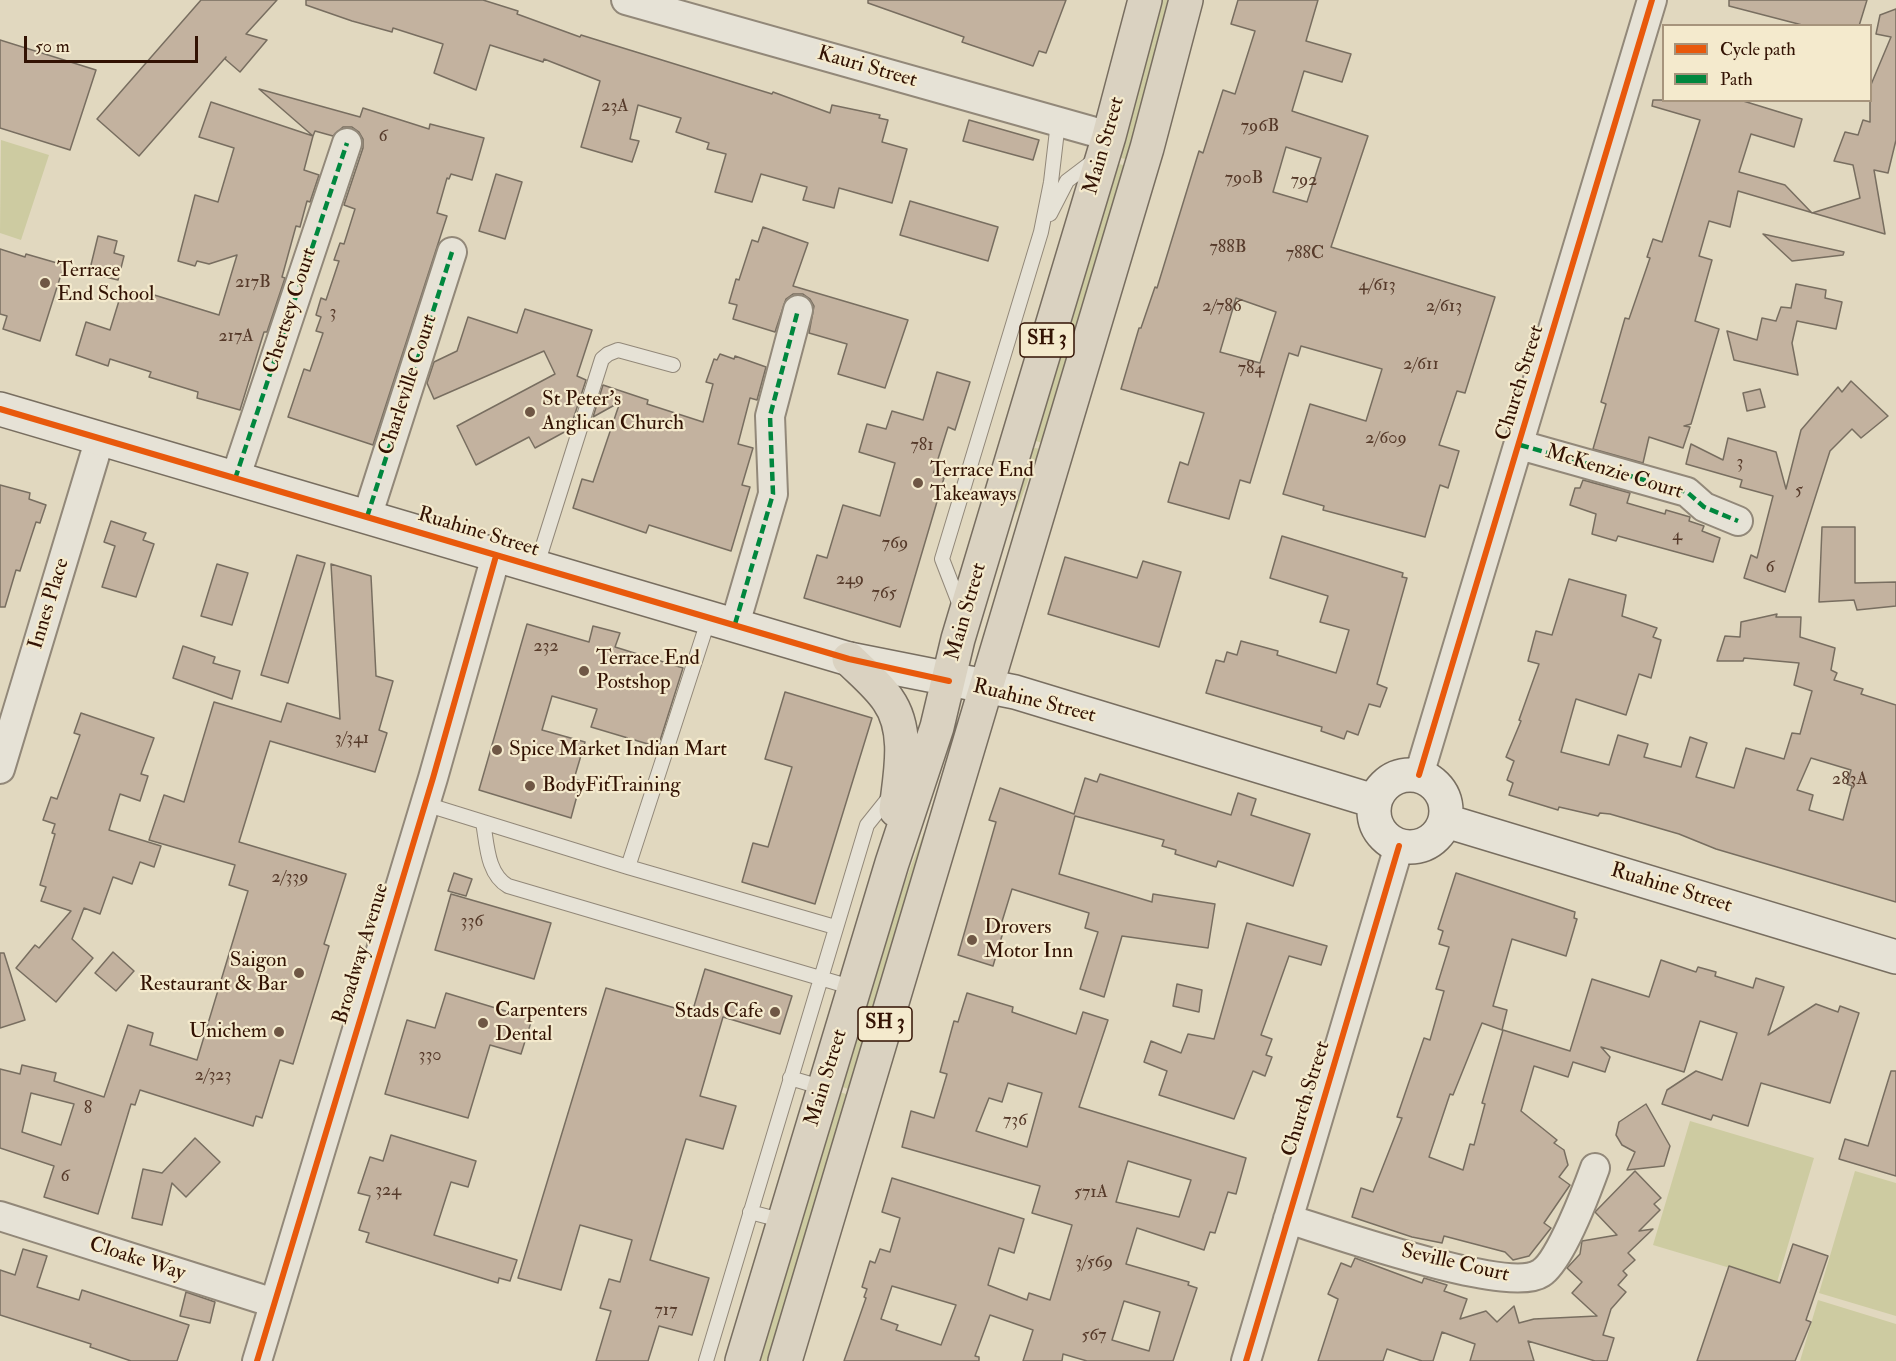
<!DOCTYPE html>
<style>
body{margin:0}
#map{position:relative;width:1896px;height:1361px;overflow:hidden;background:#e1d8bf;font-family:"IM FELL Double Pica",serif}
canvas{display:block}
.legend{position:absolute;left:1662px;top:24px;width:210px;height:78px;box-sizing:border-box;background:#f4eacd;border:2px solid #a6947c;margin:0;padding:8px 10px;list-style:none;font-size:18px;color:#321203}
.legend li{display:flex;align-items:center;gap:12px;height:30px}
.legend b{width:30px;border:2px solid #a6947c}
.scale{position:absolute;left:24px;top:36px;width:174px;height:27px;box-sizing:border-box;border:3px solid #321203;border-top:0;padding-left:8px;font-size:18px;line-height:21px;white-space:nowrap;color:#321203;-webkit-text-stroke:4px #f4eacd;paint-order:stroke}
</style>
<div id="map">
<canvas width="1896" height="1361"></canvas>
<ul class="legend">
<li><b style="height:8px;background:#e8590c"></b>Cycle path</li>
<li><b style="height:8px;background:#00873e"></b>Path</li>
</ul>
<div class="scale">50 m</div>
</div>
<script>
const c = document.querySelector('canvas').getContext('2d');
c.lineJoin = 'round';
function paint(path, color) { c.fillStyle = color; c.fill(path, 'evenodd'); }
function strokePath(path, color, width, dash) { c.strokeStyle = color; c.lineWidth = width; c.lineCap = dash ? 'butt' : 'round'; c.setLineDash(dash || []); c.stroke(path); }
function label(font, color, halo, rows, align = 'center') {
  c.font = font + ' "IM FELL Double Pica",serif'; c.lineWidth = 4.5; c.setLineDash([]); c.textBaseline = 'middle'; c.strokeStyle = halo; c.fillStyle = color; for (const [text, x, y, turn = 0] of rows) {
    c.save(); c.translate(x, y); c.rotate((+turn || 0) * Math.PI / 180); c.textAlign = isNaN(turn) ? turn : align; if (halo) c.strokeText(text, 0, 0); c.fillText(text, 0, 0); c.restore();
  }
}
paint(new Path2D(`
 M1159,0H1174L1129,160L1117,157Z
 M1,140L49,155L21,240L0,233Z
 M1115,163L1127,166L1043,443L1032,440Z
 M1030,447L1040,449L1016,512L1012,511Z
 M924,832L929,833L851,1090L840,1086L887,929Z
 M839,1092L850,1095L770,1361H757Z
 M1690,1121L1814,1158L1777,1282L1653,1245Z
 M1855,1171L1896,1183V1316L1819,1293Z
 M1818,1300L1896,1324V1361H1800Z`), '#cdcba1');
const building = new Path2D(`
 M201,0H277L246,34L267,40L240,72L225,59L226,57L139,156L97,119Z
 M306,0H483L518,11L517,14L580,37L581,35L772,94L773,92L830,113L832,105L880,115L879,118L888,120L882,142L907,149L892,203L839,188L834,208L803,200L807,187L761,174L752,202L715,192L726,154L707,149L709,143L676,132L681,118L638,105L630,139L639,141L632,162L581,147L600,81L544,59L543,62L490,45L476,90L434,73L443,44L393,28L392,32L352,21L306,5Z
 M868,0H1066L1046,53L1039,51L1033,66L962,42L964,37L868,3Z
 M1238,0H1318L1306,41L1351,54L1342,82L1304,71L1292,111L1368,136L1331,247L1495,297L1465,393L1457,391L1439,445L1459,451L1448,488L1440,485L1425,537L1323,510L1324,506L1283,494L1310,404L1366,421L1382,369L1301,346L1298,356L1289,353L1250,483L1240,480L1229,519L1168,502L1180,462L1188,465L1204,413L1121,389L1139,328H1141L1155,287L1157,288L1199,151L1203,153L1223,90L1235,94L1255,31L1231,24ZM1286,147L1321,158L1307,202L1273,192ZM1236,298L1276,312L1260,363L1220,352Z
 M1729,0H1867L1859,26H1806L1729,6Z
 M1896,9V140L1888,173L1874,170L1885,234L1738,191L1730,227L1709,221L1699,256L1712,260L1695,321L1719,329L1691,424L1684,426L1690,427L1683,448L1649,437L1643,463L1593,449L1606,404L1601,402L1625,318L1629,319L1650,258L1647,257L1653,239L1662,242L1700,120L1652,106L1653,100H1740L1802,119L1794,147L1751,134L1739,172L1785,185L1812,213L1860,198L1853,165L1834,161L1845,132L1858,135L1863,120L1870,122V87L1891,37L1876,34L1880,15Z
 M0,40L96,70L70,150L0,128Z
 M259,89L360,117L363,108L429,129L430,124L484,138L472,180L451,174L449,179L447,178L437,213L447,216L373,445L288,417L304,369L310,371L323,333L316,331L321,317L316,315L321,298L326,300L339,261L334,260L340,243L344,244L355,209L344,205L363,148V139L359,132L352,127H343L333,136L315,131L313,136Z
 M211,102L313,136L304,170L319,175L310,202L307,201L300,227L296,226L282,277L285,278L267,332H264L240,410L197,398L198,392L149,377L151,372L110,359L108,366L76,355L86,322L110,330L122,291L150,299L151,294L219,315L237,255L209,264L197,261L195,266L178,261L195,195L218,202L234,148L199,137Z
 M969,120L1039,140L1033,160L963,141Z
 M496,174L522,182L505,239L479,231Z
 M910,201L998,227L988,261L900,235Z
 M763,227L808,243L793,286L908,320L885,388L838,374L847,344L809,333L814,306L810,299L803,294H793L786,299L775,332L733,319L737,305L729,303L736,279L739,280L752,240L758,242Z
 M1763,234L1844,252L1843,255L1792,261Z
 M98,236L117,241L114,253L124,256L118,280L89,273Z
 M0,249L25,257L26,254L64,265L40,341L3,329L7,316L0,314Z
 M1796,284L1826,290L1825,298L1842,302L1836,329L1797,321L1792,343L1798,375L1734,360L1727,331L1757,340L1762,318L1776,321L1781,307L1791,308Z
 M525,309L592,330L577,376L586,380L570,429L535,448L529,437L476,465L457,426L555,374L544,351L434,399L427,383L434,362L457,351L468,317L517,333Z
 M720,354L734,359L735,356L766,367L757,400L750,398L738,444L753,448L742,485L750,487L731,551L649,525L646,533L573,508L582,479L593,482L620,402L593,417L603,385L648,400L647,404L703,422L713,384L706,382L714,359L717,360Z
 M937,372L970,382L955,430L948,427L933,475L944,478L900,627L804,598L817,555L827,558L843,505L880,516L895,463L859,452L867,424L886,429L892,411L923,420Z
 M1851,381L1888,416L1861,438L1852,429L1830,451L1785,592L1744,578L1751,555L1757,558L1773,496L1740,487L1742,480L1686,464L1691,444L1723,460L1728,438L1776,452L1786,489L1801,430L1838,387L1842,392Z
 M1760,389L1765,407L1747,411L1743,393Z
 M1583,480L1630,493L1627,503L1665,514L1666,510L1690,517L1689,521L1704,526L1702,531L1720,538L1713,562L1618,536L1616,541L1592,534L1596,514L1570,505L1575,488H1580Z
 M0,485L30,493L29,499L46,505L40,523L36,522L20,571L16,570L5,607H0Z
 M111,521L146,533L143,540L154,544L136,597L102,587L115,546L104,542Z
 M1822,527H1855V583L1896,582V606L1857,610L1854,600L1819,602Z
 M1282,536L1403,573L1402,577L1407,578L1377,684L1387,688L1380,707L1369,704L1358,735L1347,731L1344,739L1321,731L1322,727L1206,693L1216,660L1224,662L1227,652L1237,655L1241,641L1278,651L1277,655L1336,673L1349,630L1320,622L1328,596L1270,578Z
 M297,555L325,563L288,683L261,675Z
 M1065,557L1137,578L1143,561L1181,572L1159,647L1048,614Z
 M217,564L248,573L232,625L201,616Z
 M331,564L371,576L376,676L393,681L379,730L387,733L375,772L270,741L239,842L346,874L324,944L329,946L293,1064L280,1060L262,1118L256,1116L253,1126L140,1090L135,1105L131,1104L98,1214L44,1197L54,1166L0,1148V1069L20,1074L22,1065L56,1073L54,1081L104,1097L128,1025L153,1033L150,1045L197,1060L248,891L229,885L235,865L149,840L164,795L184,802L214,702L281,722L287,703L340,719ZM31,1093L74,1104L61,1145L22,1132Z
 M1569,579L1626,595L1622,616L1657,628L1653,637L1661,640L1651,678L1639,674L1626,715L1576,699L1561,752L1609,765L1618,735L1648,744L1644,757L1681,767L1690,737L1707,743L1696,777L1734,788L1746,748L1784,759L1792,733L1800,734L1812,691L1794,685L1799,663L1744,658L1743,661H1717L1725,636L1740,637L1741,622L1777,614L1776,617H1801L1800,637L1835,648L1831,670L1837,673L1834,680L1863,689L1861,694L1896,705V902L1716,849L1679,834L1610,814L1600,813L1598,816L1559,807L1558,810L1509,795L1513,783L1507,780L1514,761L1506,757L1521,721L1519,720L1539,664L1528,661L1536,631L1552,635ZM1811,758L1851,770L1847,784L1852,786L1843,820L1809,810L1813,795L1797,790Z
 M527,624L589,642L593,626L620,633L615,647L683,668L658,747L591,727L597,709L552,696L542,730L585,742L574,779L581,781L571,818L479,790Z
 M183,646L215,657L213,663L240,671L232,699L173,678Z
 M785,692L872,718L815,904L742,882L753,843L768,847L792,767L765,759Z
 M81,713L154,738L141,774L148,776L140,801L120,794L109,830L161,846L154,867L140,862L132,884L113,877L100,914L84,908L72,939L93,958L56,1002L16,968L35,945L39,948L71,911L41,901L46,887L40,885L55,834L52,833L55,824L43,820L51,797L57,799L80,735L74,733Z
 M1100,774L1231,815L1238,793L1256,799L1251,815L1310,834L1293,886L1218,861L1216,867L1175,854L1176,850L1162,846L1164,840L1075,816L1059,874L1152,902L1153,894L1215,904L1208,948L1122,936L1104,997L1080,989L1098,932L1085,928L1089,913L1012,889L1000,928L1004,929L993,966L958,955L996,822L989,820L1000,788L1074,814L1085,778L1097,782Z
 M454,873L472,879L466,896L448,891Z
 M1456,873L1575,912L1574,918L1577,919L1566,956L1512,939L1493,1006L1507,1010L1502,1030L1482,1023L1453,1095L1450,1094L1429,1157L1463,1170L1470,1144L1474,1145L1485,1104L1482,1103L1503,1030L1570,1051L1592,979L1649,997L1661,960L1696,972L1698,967L1716,972L1715,976L1753,988L1756,978L1784,987L1768,1035L1816,1004L1838,1012L1840,1006L1859,1013L1830,1103L1761,1083L1748,1126L1713,1115L1711,1120L1662,1104L1667,1090L1696,1071L1722,1080L1737,1033L1700,1021L1684,1072L1601,1047L1610,1057L1605,1072L1573,1062L1568,1077L1534,1066L1521,1111L1557,1140L1554,1143L1564,1150L1568,1165L1559,1177L1570,1185L1544,1223L1551,1228L1529,1256L1513,1260L1505,1252L1444,1236L1442,1243L1412,1237L1352,1217L1361,1188L1373,1192L1402,1118L1397,1117L1424,1038L1430,1040L1444,991L1436,989L1449,947L1439,944L1443,931L1438,929Z
 M451,894L551,923L534,979L435,950Z
 M1247,923L1327,946L1321,965L1289,956L1261,1035L1272,1039L1266,1055L1272,1057L1265,1076L1253,1071L1234,1119L1159,1095L1167,1071L1144,1062L1151,1041L1181,1053L1188,1034L1214,1039Z
 M113,952L134,971L116,991L95,973Z
 M0,953H4L25,1020L0,1028Z
 M705,969L792,996L780,1034L723,1017L700,1096L736,1106L723,1149L686,1139L650,1260L709,1278L692,1335L659,1326L648,1361H596L611,1311L600,1308L609,1279L620,1282L632,1240L580,1225L561,1290L518,1278L606,988L692,1013Z
 M1177,984L1202,990L1199,1012L1173,1006Z
 M446,993L532,1019L521,1054L490,1045L468,1118L385,1094L407,1020L435,1028Z
 M967,993L1013,1007L1012,1012L1076,1034L1083,1012L1108,1020L1079,1107L1246,1158L1236,1194L1228,1192L1215,1233L1210,1232L1204,1250L1137,1228L1126,1264L1189,1282L1188,1285L1197,1288L1173,1361H1087L1063,1354L1062,1361H1023L1033,1330L990,1315L975,1356L979,1357V1361H844L866,1298L864,1297L867,1289L862,1287L870,1261L875,1263L880,1249L890,1252L900,1218L882,1212L892,1178L1024,1219L1014,1253L999,1248L988,1285L1027,1300L1029,1293L1050,1300L1072,1225L1032,1213L1040,1186L902,1147L911,1111L934,1118L947,1074L940,1072L954,1021L958,1022ZM1008,1083L1042,1093L1027,1147L976,1131L989,1098L1002,1102ZM1128,1161L1191,1180L1179,1217L1116,1202ZM892,1286L956,1305L941,1345L896,1330L898,1325L881,1319ZM1124,1301L1160,1312L1149,1351L1112,1340Z
 M1891,1071H1896V1176L1839,1159L1845,1139L1868,1146Z
 M1646,1104L1670,1146L1664,1166L1627,1170L1635,1152L1622,1145L1616,1135L1619,1122Z
 M391,1135L476,1161L468,1187L451,1182L434,1235L517,1260L510,1281L499,1278L498,1283L366,1242L369,1233L359,1230L370,1196L358,1193L370,1157L383,1161Z
 M195,1138L220,1162L186,1197L172,1183L162,1225L132,1218L143,1169L162,1173Z
 M1635,1171L1661,1198L1654,1204L1660,1210L1639,1231L1653,1229L1628,1253L1635,1260L1623,1271L1627,1275L1618,1285L1626,1292L1611,1309L1603,1335L1614,1338L1607,1361H1595L1528,1341L1534,1361H1470L1475,1344L1442,1332L1433,1361H1422L1387,1349L1383,1361H1318L1338,1299L1328,1294L1341,1263L1351,1267L1355,1258L1422,1283L1424,1278L1447,1285L1444,1291L1467,1299L1460,1319L1486,1311L1497,1322L1514,1306L1519,1323L1534,1319L1597,1316L1572,1293L1582,1282L1567,1268L1580,1254L1582,1241L1617,1235L1595,1212Z
 M1793,1244L1828,1256L1806,1320L1811,1322L1795,1361H1697L1729,1266L1780,1283Z
 M23,1249L47,1256L37,1287L79,1300L82,1290L189,1325L177,1361H131L90,1347L91,1344L0,1315V1270L15,1275Z
 M186,1292L215,1302L210,1323L180,1316Z`);
paint(building, '#c3b29f');
strokePath(building, '#786e60', 1.5);
const lane = new Path2D(`
 M1050,214L1067,181L1096,159
 M536,568L602,359L608,354L618,350L673,365
 M961,608L942,559L1041,232L1051,182L1058,122
 M425,804L628,867L835,927
 M483,822C487,844 487,874 508,886L854,988
 M628,867L709,618
 M790,1078L824,1088
 M750,1212L784,1221
 M706,1361L867,825L891,795`);
const street = new Path2D(`
 M626,0L1109,136
 M1520,445L1687,492L1704,507L1738,521
 M235,479L347,143
 M367,517L452,252
 M735,624L773,494L770,416L798,310
 M0,769L100,438
 M1419,775L1652,0
 M0,1216L274,1303
 M1288,1219C1330,1232 1509,1295 1541,1273C1560,1261 1587,1190 1595,1168
 M257,1361L433,778L496,556
 M1246,1361L1399,846`);
const secondary = new Path2D(`
 M0,409L849,659L1015,692L1374,801
 M1374 811a36 36 0 1 1 72 0a36 36 0 1 1-72 0Z
 M1446,821L1896,957`);
const highway = new Path2D(`
 M849,659C862,672 878,685 888,700C910,731 900,775 896,810
 M742,1361L892,863L937,727L958,639L1109,136L1145,0
 M785,1361L1147,148L1186,0`);
strokePath(lane, '#928879', 16);
strokePath(street, '#928879', 32);
strokePath(secondary, '#786e60', 36);
strokePath(highway, '#786e60', 36);
strokePath(lane, '#e6e2d6', 14);
strokePath(street, '#e6e2d6', 28);
strokePath(secondary, '#e6e2d6', 33);
strokePath(highway, '#dad2c1', 33);
strokePath(new Path2D(`
 M1520,445L1687,492L1704,507L1738,521
 M235,479L347,143
 M367,517L452,252
 M735,624L773,494L770,416L798,310`), '#00873e', 4.5, [9, 4.5]);
strokePath(new Path2D(`
 M0,409L849,659L949,681
 M1419,775L1652,0
 M257,1361L433,778L496,556
 M1246,1361L1399,846`), '#e8590c', 6);
for (const [x, y, r, color] of [
 [45,283,6,"#6f5745"],
 [530,412,6,"#6f5745"],
 [918,483,6,"#6f5745"],
 [584,671,6,"#6f5745"],
 [497,750,6,"#6f5745"],
 [530,786,6,"#6f5745"],
 [972,940,6,"#6f5745"],
 [299,973,6,"#6f5745"],
 [775,1012,6,"#6f5745"],
 [483,1023,6,"#6f5745"],
 [279,1032,6,"#6f5745"]
]) { const dot = new Path2D(); dot.arc(x, y, r, 0, 2 * Math.PI); c.fillStyle = color; c.fill(dot); strokePath(dot, '#f4eacd', 2); }
label('18px', '#563a2a', null, [
 ["23A",615,107],
 ["796B",1260,127],
 ["6",383,137],
 ["790B",1244,179],
 ["792",1304,181],
 ["788B",1228,248],
 ["788C",1305,254],
 ["217B",253,283],
 ["4/613",1377,286],
 ["2/786",1222,307],
 ["2/613",1444,307],
 ["3",333,313],
 ["217A",236,337],
 ["2/611",1421,365],
 ["784",1251,369],
 ["2/609",1386,439],
 ["781",922,446],
 ["3",1740,463],
 ["5",1799,491],
 ["4",1677,536],
 ["769",895,544],
 ["6",1770,568],
 ["249",850,580],
 ["765",884,594],
 ["232",546,647],
 ["3/341",352,739],
 ["283A",1850,780],
 ["2/339",290,878],
 ["336",472,922],
 ["330",430,1056],
 ["2/323",213,1076],
 ["8",88,1109],
 ["736",1015,1121],
 ["6",65,1177],
 ["324",388,1191],
 ["571A",1091,1193],
 ["3/569",1094,1263],
 ["717",666,1311],
 ["567",1094,1336]
]);
for (const [x, y, w] of [
 [1047,340,54],
 [885,1024,54]
]) { const box = new Path2D(); box.roundRect(x - w / 2, y - 17, w, 34, 4.5); c.fillStyle = '#f4eacd'; c.fill(box); strokePath(box, '#321203', 1.5); }
label('bold 20px', '#321203', null, [
 ["SH 3",1047,340],
 ["SH 3",885,1024]
]);
label('21px', '#321203', '#f4eacd', [
 ["Kauri Street",867,68,16],
 ["Main Street",1105,146,-74],
 ["Chertsey Court",291,311,-72],
 ["Church Street",1521,383,-73],
 ["Charleville Court",409,385,-72],
 ["McKenzie Court",1614,473,17],
 ["Ruahine Street",478,533,17],
 ["Innes Place",50,604,-73],
 ["Main Street",967,612,-74],
 ["Ruahine Street",1034,702,14],
 ["Ruahine Street",1671,889,17],
 ["Broadway Avenue",362,954,-73],
 ["Main Street",827,1078,-73],
 ["Church Street",1307,1099,-73],
 ["Cloake Way",137,1260,18],
 ["Seville Court",1455,1264,13]
]);
label('21px', '#321203', '#f4eacd', [
 ["Terrace",57,271],
 ["End School",57,295],
 ["St Peter's",542,400],
 ["Anglican Church",542,424],
 ["Terrace End",930,471],
 ["Takeaways",930,495],
 ["Terrace End",596,659],
 ["Postshop",596,683],
 ["Spice Market Indian Mart",509,750],
 ["BodyFitTraining",542,786],
 ["Drovers",984,928],
 ["Motor Inn",984,952],
 ["Saigon",287,961,"right"],
 ["Restaurant & Bar",287,985,"right"],
 ["Carpenters",495,1011],
 ["Dental",495,1035],
 ["Stads Cafe",763,1012,"right"],
 ["Unichem",267,1032,"right"]
], 'left');
</script>
